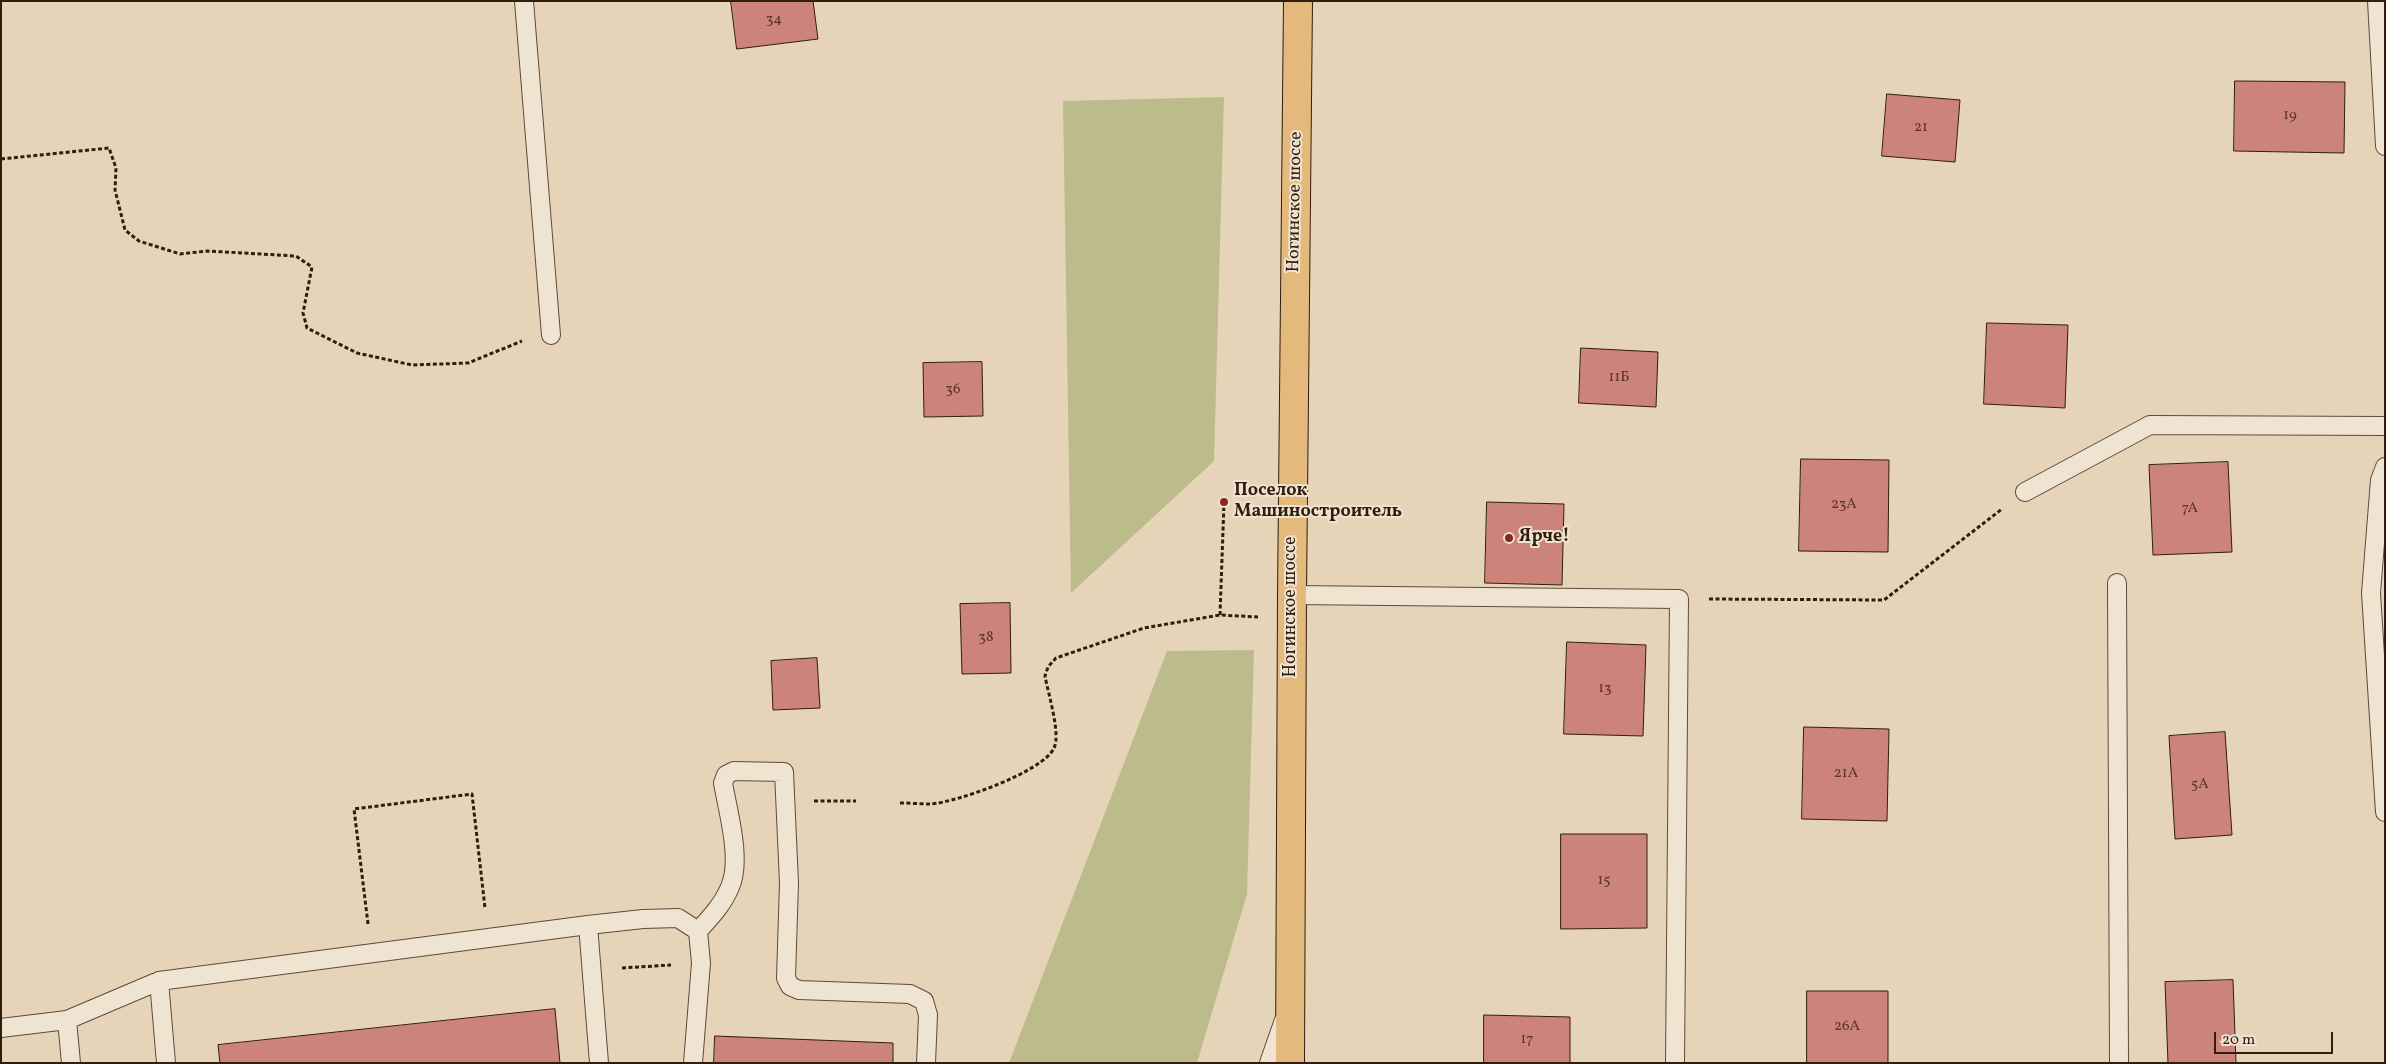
<!DOCTYPE html>
<meta charset="utf-8">
<style>
body{margin:0}
#map{position:relative;width:2386px;height:1064px;overflow:hidden;background:#e6d4b8;font-family:Vollkorn,serif}
canvas{display:block}
.frame{position:absolute;inset:0;border:2px solid #321c0e;pointer-events:none}
.scale{position:absolute;left:2214px;top:1032px;width:119px;height:22px;box-sizing:border-box;border:2px solid #321c0e;border-top:0;padding-left:6px;font-size:15px;line-height:18px;white-space:nowrap;color:#321c0e;-webkit-text-stroke:4px #efe3d1;paint-order:stroke}
</style>
<div id="map">
<canvas width="2386" height="1064"></canvas>
<div class="frame"></div>
<div class="scale">20 m</div>
</div>
<script>
const c = document.querySelector('canvas').getContext('2d');
c.lineJoin = 'round';
function paint(path, color) { c.fillStyle = color; c.fill(path, 'evenodd'); }
function strokePath(path, color, width, dash) { c.strokeStyle = color; c.lineWidth = width; c.lineCap = dash ? 'butt' : 'round'; c.setLineDash(dash || []); c.stroke(path); }
function label(font, color, halo, rows, align = 'center') {
  c.font = font + ' Vollkorn,serif'; c.lineWidth = 4; c.setLineDash([]); c.textBaseline = 'middle'; c.strokeStyle = halo; c.fillStyle = color; for (const [text, x, y, turn = 0] of rows) {
    c.save(); c.translate(x, y); c.rotate((+turn || 0) * Math.PI / 180); c.textAlign = isNaN(turn) ? turn : align; if (halo) c.strokeText(text, 0, 0); c.fillText(text, 0, 0); c.restore();
  }
}
paint(new Path2D(`
 M1224,97L1214,461L1071,593L1063,101Z
 M1254,650L1247,894L1197,1063H1009L1167,651Z`), '#bbbb8b');
const building = new Path2D(`
 M731,1H813L818,39L737,49Z
 M2235,81L2345,82L2344,153L2234,151Z
 M1887,94L1960,100L1955,162L1882,156Z
 M1987,323L2068,325L2065,408L1984,404Z
 M1581,348L1658,352L1656,407L1579,403Z
 M982,362L983,416L924,417L923,363Z
 M1801,459L1889,460L1888,552L1799,551Z
 M2228,462L2232,552L2153,555L2149,465Z
 M1487,502L1564,504L1562,585L1485,583Z
 M1010,603L1011,673L962,674L960,604Z
 M1567,642L1646,645L1643,736L1564,734Z
 M817,658L820,708L773,710L771,661Z
 M1804,727L1889,729L1887,821L1802,819Z
 M2225,732L2232,835L2175,839L2169,736Z
 M1561,834H1647V928L1561,929Z
 M2233,980L2236,1063H2168L2165,982Z
 M1807,991H1888V1063H1807Z
 M555,1009L560,1063H220L218,1045Z
 M1484,1015L1570,1017V1063H1484Z
 M715,1036L893,1043V1063H714Z`);
paint(building, '#cc837b');
strokePath(building, '#321c0e', 1);
const lane = new Path2D(`
 M524,1L551,335
 M2377,1L2385,146
 M2385,467L2380,480L2371,593L2385,812
 M2025,492L2150,425L2385,426
 M2117,583L2119,1063
 M1292,595L1679,599L1675,1063
 M588,925L599,1063
 M698,931C711,917 723,904 730,887C742,860 728,812 723,783L726,775L734,771L784,772L789,883L786,978L790,986L799,990L910,994L924,1001L928,1015L926,1063
 M159,981L166,1063
 M67,1020L159,981L588,925L643,919L678,918L698,931L701,963L693,1063
 M1,1028L67,1020L71,1063
 M1269,1063L1284,1020`);
const highway = new Path2D(`
 M1290,1063L1292,595L1298,1`);
strokePath(lane, '#5f4a38', 20);
strokePath(highway, '#321c0e', 30);
strokePath(new Path2D(`
 M1,159L109,148L116,168L115,190L125,230L139,241L180,254L207,251L296,256L312,267L303,313L307,328L357,353L412,365L468,363L522,341
 M1709,599L1884,600L2002,509
 M1220,615L1224,502
 M814,801H856
 M900,803C910,803 921,804 931,804C957,802 1043,772 1054,748C1061,734 1048,693 1045,676L1048,667L1056,658L1144,628L1220,615L1258,617
 M368,924L354,809L472,794L485,908
 M622,968L671,965`), '#321c0e', 3, [4, 2.5]);
strokePath(lane, '#efe3d1', 18);
strokePath(highway, '#e3ba7c', 28);
for (const [x, y, r, color] of [
 [1224,502,5,"#8f2418"],
 [1509,538,5,"#8f2418"]
]) { const dot = new Path2D(); dot.arc(x, y, r, 0, 2 * Math.PI); c.fillStyle = color; c.fill(dot); strokePath(dot, '#efe3d1', 2); }
label('15px', '#583629', null, [
 ["34",774,20],
 ["19",2290,116],
 ["21",1921,128],
 ["11Б",1619,378],
 ["36",953,390],
 ["23А",1844,505],
 ["7А",2190,509],
 ["38",986,638],
 ["13",1605,689],
 ["21А",1846,774],
 ["5А",2200,785],
 ["15",1604,881],
 ["26А",1847,1027],
 ["17",1527,1040]
]);
label('18px', '#321c0e', '#efe3d1', [
 ["Ногинское шоссе",1296,202,-89],
 ["Ногинское шоссе",1292,607,-90]
]);
label('bold 18px', '#321c0e', '#efe3d1', [
 ["Поселок",1234,492],
 ["Машиностроитель",1234,513],
 ["Ярче!",1519,538]
], 'left');
</script>
